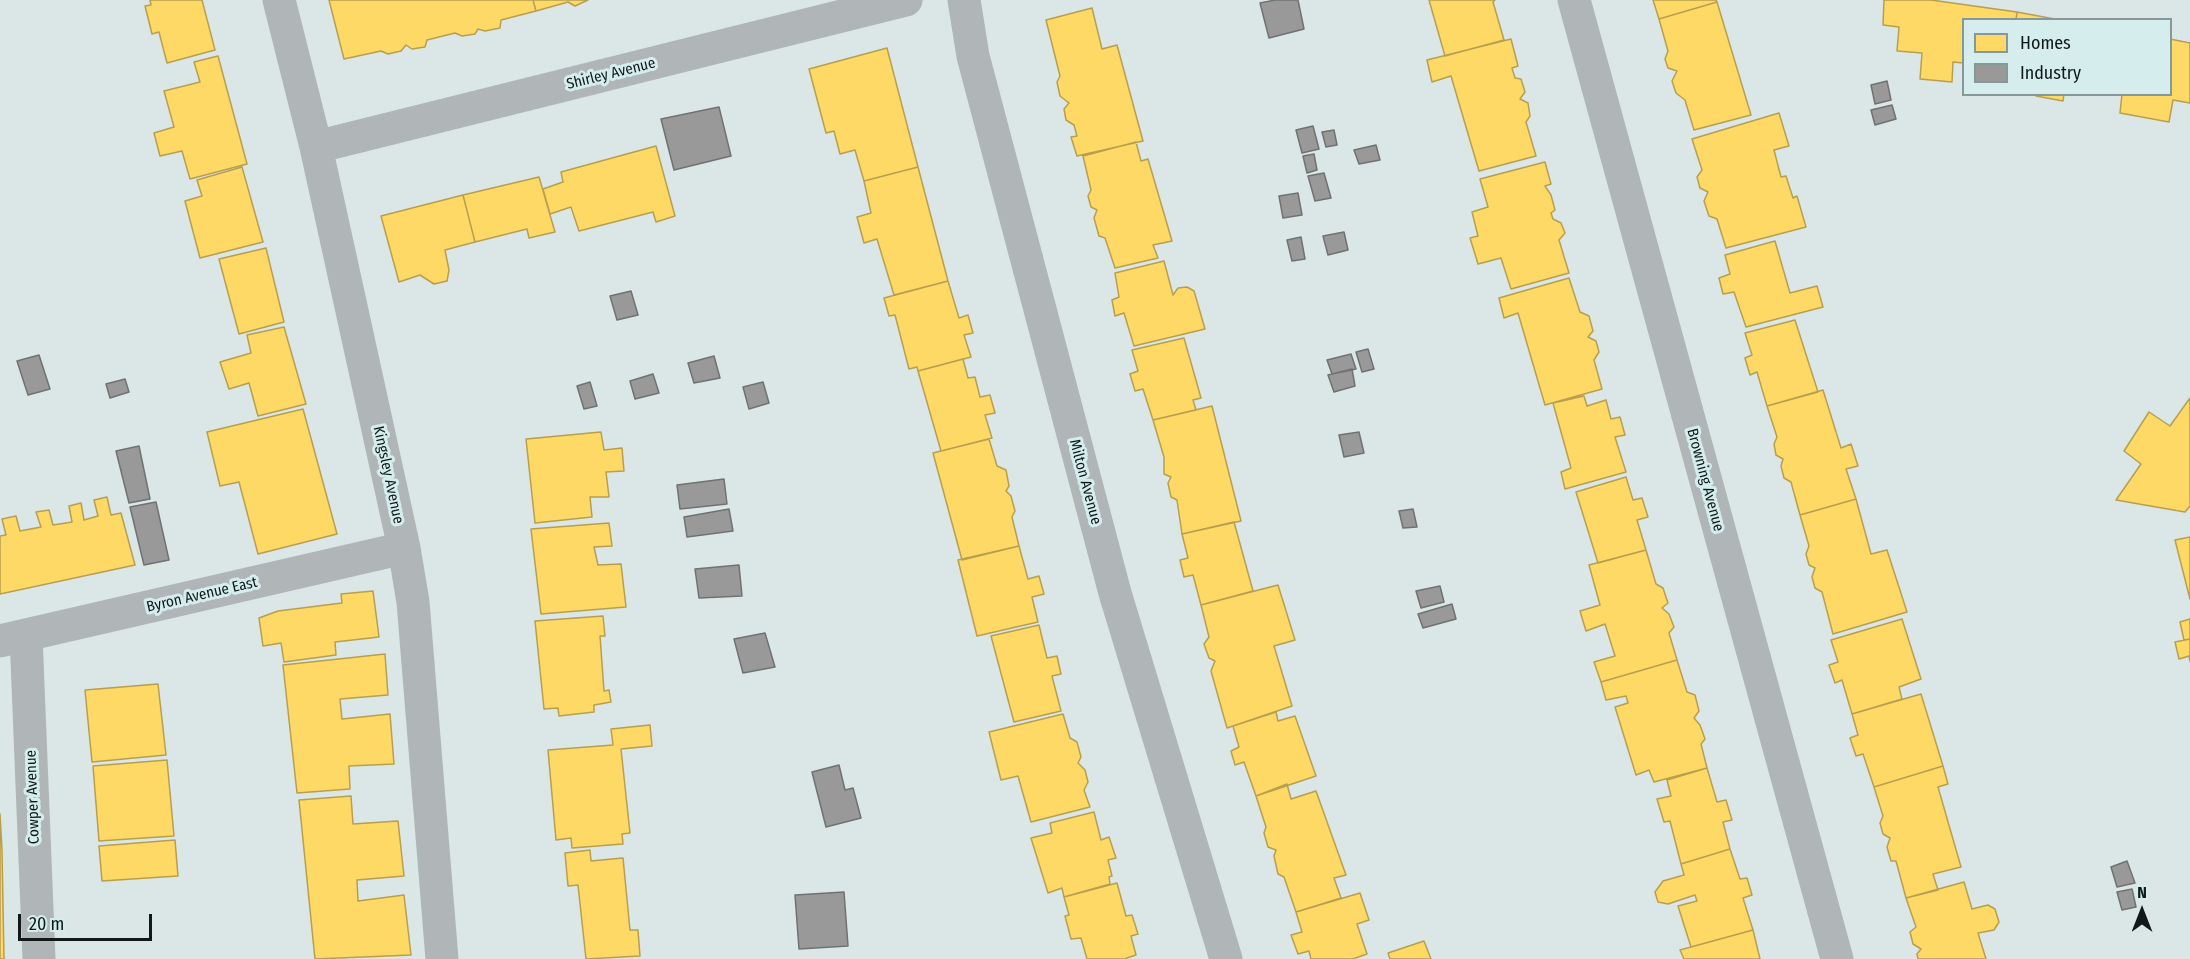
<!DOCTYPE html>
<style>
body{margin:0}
#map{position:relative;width:2190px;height:959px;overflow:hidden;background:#dbe7e7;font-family:"Fira Sans Condensed",sans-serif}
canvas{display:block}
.legend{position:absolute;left:1962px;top:18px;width:210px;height:78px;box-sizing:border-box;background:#d5eded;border:2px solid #869898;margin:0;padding:8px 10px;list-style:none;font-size:18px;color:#101818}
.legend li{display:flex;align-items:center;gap:12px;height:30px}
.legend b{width:30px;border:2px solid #869898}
.north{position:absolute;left:2112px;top:881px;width:60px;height:60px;-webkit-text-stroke:4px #d5eded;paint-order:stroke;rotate:0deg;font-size:16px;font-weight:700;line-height:24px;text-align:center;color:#101818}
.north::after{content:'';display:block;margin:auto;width:21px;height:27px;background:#101818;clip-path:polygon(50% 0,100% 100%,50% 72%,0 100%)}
.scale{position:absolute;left:18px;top:914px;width:134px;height:27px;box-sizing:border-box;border:3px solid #101818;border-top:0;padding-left:8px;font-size:18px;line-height:21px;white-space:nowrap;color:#101818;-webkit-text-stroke:4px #d5eded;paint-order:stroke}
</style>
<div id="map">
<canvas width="2190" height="959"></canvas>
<ul class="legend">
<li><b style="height:16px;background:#ffd966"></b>Homes</li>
<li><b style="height:16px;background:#999"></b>Industry</li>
</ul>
<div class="north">N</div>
<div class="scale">20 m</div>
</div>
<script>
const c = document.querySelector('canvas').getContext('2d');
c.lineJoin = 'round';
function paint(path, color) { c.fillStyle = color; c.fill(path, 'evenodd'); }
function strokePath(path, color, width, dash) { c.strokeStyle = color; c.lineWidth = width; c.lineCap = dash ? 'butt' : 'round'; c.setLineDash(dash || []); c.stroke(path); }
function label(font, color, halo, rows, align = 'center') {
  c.font = font + ' "Fira Sans Condensed",sans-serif'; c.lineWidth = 6; c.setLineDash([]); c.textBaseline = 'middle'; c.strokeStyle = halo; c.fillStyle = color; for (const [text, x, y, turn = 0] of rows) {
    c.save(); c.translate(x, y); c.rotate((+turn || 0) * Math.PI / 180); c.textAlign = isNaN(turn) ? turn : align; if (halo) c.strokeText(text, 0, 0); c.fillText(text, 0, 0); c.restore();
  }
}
const homes = new Path2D(`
 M150,0H202L215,50L167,63L159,32L152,34L145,6L151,5Z
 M329,0H533L536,11L501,20L500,28L485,31L478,29L475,34L462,36L455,33L427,40L425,47L412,49L406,45L401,51L388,54L381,51L344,59Z
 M533,0H588L575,6L568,2L536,11Z
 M1429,0H1495L1493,2L1504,40L1445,56Z
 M1653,0H1716L1717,2L1659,19Z
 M1884,0H1931L2017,12L2016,20H1964V63L1953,62L1952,82L1920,79L1922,53L1897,51L1899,27L1883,25Z
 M1717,2L1751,115L1694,130L1685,100L1676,93L1672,81L1677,71L1668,68L1665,59L1668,51L1659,19Z
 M1092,8L1102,49L1117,45L1143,141L1077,156L1071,137L1077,136L1074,125L1066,120L1064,109L1069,103L1060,96L1057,82L1060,76L1046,20Z
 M2017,12L2060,20H2016Z
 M1511,39L1518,66L1512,68L1515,78L1521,79L1525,92L1520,99L1528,103L1530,116L1526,122L1536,156L1479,171L1451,76L1432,82L1427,60Z
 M2170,39L2190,43V103L2173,100L2169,122L2120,113L2122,94H2170Z
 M887,48L918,167L864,181L855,150L840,154L834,131L826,133L809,69Z
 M218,56L247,164L190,179L182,151L160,156L154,133L174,127L164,91L200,82L194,62Z
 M2036,94H2064L2063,101L2036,96Z
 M1779,113L1789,146L1774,150L1781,177L1786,176L1793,198L1797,196L1806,227L1726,248L1717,219L1709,216L1704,201L1708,192L1700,188L1697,177L1702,170L1692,139Z
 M1136,142L1141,161L1148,159L1172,241L1153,245L1158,258L1115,268L1105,238L1099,236L1094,218L1097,210L1091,207L1088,196L1091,190L1083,156Z
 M656,146L675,216L656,222L653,212L579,231L571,207L550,214L543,189L563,182L561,172Z
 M1545,162L1551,184L1545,186L1551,195L1555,210L1551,213L1553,219L1561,223L1565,233L1559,240L1569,273L1511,289L1501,258L1478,264L1470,238L1478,236L1472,212L1488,207L1480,179Z
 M242,167L263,242L200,258L185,201L202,196L197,180Z
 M918,167L948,281L894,295L877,239L864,243L857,217L871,213L864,181Z
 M539,177L555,232L529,238L527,229L475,242L463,195Z
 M463,195L475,242L445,250L449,270L447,281L434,284L420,275L399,282L381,216Z
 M1775,241L1790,293L1817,286L1823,307L1746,327L1734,292L1723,294L1719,278L1730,274L1725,255Z
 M266,248L284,322L239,334L219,259Z
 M1164,261L1173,295L1178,288L1187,287L1194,291L1205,329L1134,346L1124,313L1115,316L1112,300L1119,297L1115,273Z
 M1569,278L1580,312L1589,316L1593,331L1588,337L1596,341L1599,352L1594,360L1602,389L1545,405L1518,313L1504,318L1499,298Z
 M948,281L959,318L968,315L973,333L964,335L971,357L918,371L917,367L909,369L895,315L889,316L884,298Z
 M1795,320L1818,392L1767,406L1757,372L1750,375L1745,358L1752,355L1745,333Z
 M284,327L306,404L258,416L249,383L229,389L220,362L251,353L247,335Z
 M1184,338L1201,398L1193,400L1196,410L1153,420L1143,389L1135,391L1130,374L1138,371L1132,350Z
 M963,359L968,378L975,377L980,397L990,395L995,413L985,415L992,438L941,451L918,371Z
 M1823,390L1841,448L1851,444L1858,466L1846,469L1856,499L1800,515L1791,482L1784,478L1781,466L1783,459L1776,455L1774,444L1777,437L1767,406Z
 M1584,396L1587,406L1606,400L1611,419L1620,417L1625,435L1615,437L1626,472L1565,489L1561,472L1571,468L1553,403Z
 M2190,398V506L2185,512L2116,500L2141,464L2124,451L2149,412L2170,426Z
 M1212,406L1241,521L1182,534L1177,500L1171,497L1168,483L1171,477L1164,474V457L1153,420Z
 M303,409L337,534L258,554L239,482L220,486L207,432Z
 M601,432L604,450L622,448L624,471L606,472L609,497H590L592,517L535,523L526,439Z
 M989,439L997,466L1006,470L1009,486L1006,491L1011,496L1015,511L1012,517L1019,546L962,560L933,453Z
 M1626,477L1633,500L1642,498L1648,517L1637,520L1646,550L1598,563L1576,492Z
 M107,497L111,515L121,513L135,565L0,594V536L6,535L2,519L16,516L20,531L41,527L36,512L49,510L53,525L72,522L69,506L81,503L84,520L98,516L94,500Z
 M1856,499L1871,554L1887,550L1907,612L1833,634L1822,592L1815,588L1812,577L1815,568L1809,565L1806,554L1809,546L1800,515Z
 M1234,522L1253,591L1201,605L1193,575L1184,577L1180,560L1188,558L1182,534Z
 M609,523L612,546L594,547L598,565L621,564L626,607L541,614L531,529Z
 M2190,537V599L2175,540Z
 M1019,546L1028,579L1039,576L1044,594L1032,597L1038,622L977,636L958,560Z
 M1646,550L1656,584L1663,588L1668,603L1662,608L1669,614L1674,627L1669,633L1677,660L1601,682L1594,662L1615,656L1605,624L1586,631L1580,611L1600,605L1589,565Z
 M1278,585L1295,640L1274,646L1292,706L1227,728L1211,671L1215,661L1209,658L1204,644L1209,637L1201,605Z
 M373,591L379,637L335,642L336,655L284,662L281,643L263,646L259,618L278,611L342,603L341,594Z
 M603,616L605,636H600L604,691L609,690L611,702L594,705V712L559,716L558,708L544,709L535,621Z
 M1902,619L1921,679L1899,687L1902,699L1852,714L1842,680L1835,683L1829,665L1838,662L1831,640Z
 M2190,619V639L2184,640L2180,622Z
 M1039,625L1047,658L1057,656L1061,674L1052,676L1061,711L1014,722L991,636Z
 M2190,639V661L2189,656L2179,659L2175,642Z
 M385,654L388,695L340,699L342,719L390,714L394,764L349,766L350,789L297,793L283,665Z
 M1677,660L1687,692L1695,695L1699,711L1694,718L1700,725L1705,739L1701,744L1707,768L1654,782L1649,770L1636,775L1615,707L1628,703L1626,696L1606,700L1601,682Z
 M158,684L166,755L92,762L85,690Z
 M1921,694L1943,766L1874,787L1863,754L1856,756L1850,738L1858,735L1852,714Z
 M1276,712L1278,721L1295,716L1316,776L1256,796L1244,762L1235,765L1231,751L1239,747L1233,726Z
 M1063,714L1070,738L1077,742L1081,757L1078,763L1085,770L1088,782L1084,790L1090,807L1031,822L1018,776L1001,780L989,732Z
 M650,725L652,746L621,749L630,833L622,834L623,844L572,848L571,838L556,840L548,750L613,745L611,729Z
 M167,760L174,836L99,841L93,766Z
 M1943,766L1948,784L1938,787L1961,867L1933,874L1938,890L1906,898L1896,861H1891L1887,847L1890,838L1883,834L1880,823L1883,816L1874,787Z
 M1707,768L1717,802L1726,800L1732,820L1723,822L1730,849L1681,864L1670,821L1664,822L1657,799L1671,796L1667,780Z
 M1287,784L1291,799L1316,791L1346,875L1334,878L1341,898L1296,912L1284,877L1278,874L1274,856L1276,850L1268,847L1264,833L1266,827L1256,796Z
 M351,796L353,824L398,821L404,876L357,880L358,901L404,895L411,955L315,959L299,800Z
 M1094,812L1101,840L1109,837L1116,858L1108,860L1112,876L1109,877L1110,884L1064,897L1062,888L1048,893L1031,838L1052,833L1050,823Z
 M0,814L2,850L4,959H0Z
 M175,840L178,876L102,881L99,846Z
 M1730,849L1740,879L1747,878L1752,895L1743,898L1753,930L1691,947L1678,906L1697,901L1695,895L1668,904L1658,902L1655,892L1663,881L1684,875L1681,864Z
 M590,850L591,861L623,858L630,930H638L640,956L586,959L578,885L568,886L565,853Z
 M1964,882L1972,909L1988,905L1995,909L1999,922L1994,930L1978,933L1986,959H1918L1917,954L1921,949L1913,944L1910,932L1916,927L1906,898Z
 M1117,883L1126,916L1132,915L1138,934L1131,936L1136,955L1124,959H1087L1081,938L1071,939L1065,916L1069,915L1064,897Z
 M1360,893L1369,920L1357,924L1367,954L1353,959H1311L1309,951L1298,954L1291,935L1302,932L1296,912Z
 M1753,930L1760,959H1684L1680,950Z
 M1424,941L1431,959H1390L1388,953Z`);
paint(homes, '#ffd966');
strokePath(homes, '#b79f4f', 1.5);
const industry = new Path2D(`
 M1275,0H1298L1304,29L1269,38L1260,3Z
 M1887,81L1891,100L1875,104L1871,85Z
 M1892,105L1896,119L1875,125L1871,110Z
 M719,107L731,156L674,170L661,119Z
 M1313,126L1319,149L1302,153L1296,130Z
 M1334,130L1337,145L1326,147L1322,132Z
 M1376,145L1380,160L1359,164L1354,150Z
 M1314,154L1317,170L1307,173L1303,156Z
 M1324,173L1331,198L1315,201L1308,176Z
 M1298,193L1302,215L1283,218L1279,196Z
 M1344,232L1348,250L1328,255L1323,236Z
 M1301,237L1305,259L1292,261L1287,240Z
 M631,291L638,315L617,320L610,296Z
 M1368,349L1374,369L1362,372L1356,352Z
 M1351,354L1356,369L1332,374L1327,360Z
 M39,355L50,389L28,395L17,361Z
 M714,356L720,378L694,383L688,363Z
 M1352,369L1355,386L1334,392L1328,375Z
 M653,374L659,393L635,399L630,381Z
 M125,379L129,392L110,398L106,384Z
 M590,382L597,406L584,409L577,386Z
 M763,382L769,403L749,409L743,387Z
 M1359,432L1364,453L1344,457L1339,435Z
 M139,446L150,499L129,503L116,451Z
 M724,479L727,504L680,509L677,485Z
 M156,502L169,560L144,565L130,507Z
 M729,509L733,531L687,537L684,517Z
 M1413,509L1417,527L1403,528L1399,511Z
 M739,565L742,596L699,598L695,569Z
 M1440,586L1444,602L1421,608L1416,591Z
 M1452,604L1456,619L1423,628L1418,614Z
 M765,633L775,667L743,673L734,639Z
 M839,765L845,790L853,788L861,818L826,827L812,772Z
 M2127,861L2135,883L2117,887L2111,867Z
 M2132,889L2136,907L2122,910L2117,892Z
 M844,892L848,946L799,949L795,895Z`);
paint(industry, '#999');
strokePath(industry, '#707272', 1.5);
strokePath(new Path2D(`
 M279,0L316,147L404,548L413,602L442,959
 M964,0L973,56L1115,593L1226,959
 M1574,0L1837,959
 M316,147L906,0
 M26,635L39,959
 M0,641L404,548`), '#b0b5b7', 33);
label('15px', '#101818', '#d5eded', [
 ["Shirley Avenue",611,74,-14],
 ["Kingsley Avenue",388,475,78],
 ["Browning Avenue",1705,480,75],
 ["Milton Avenue",1085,482,75],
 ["Byron Avenue East",202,595,-13],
 ["Cowper Avenue",33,797,-92]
]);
</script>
